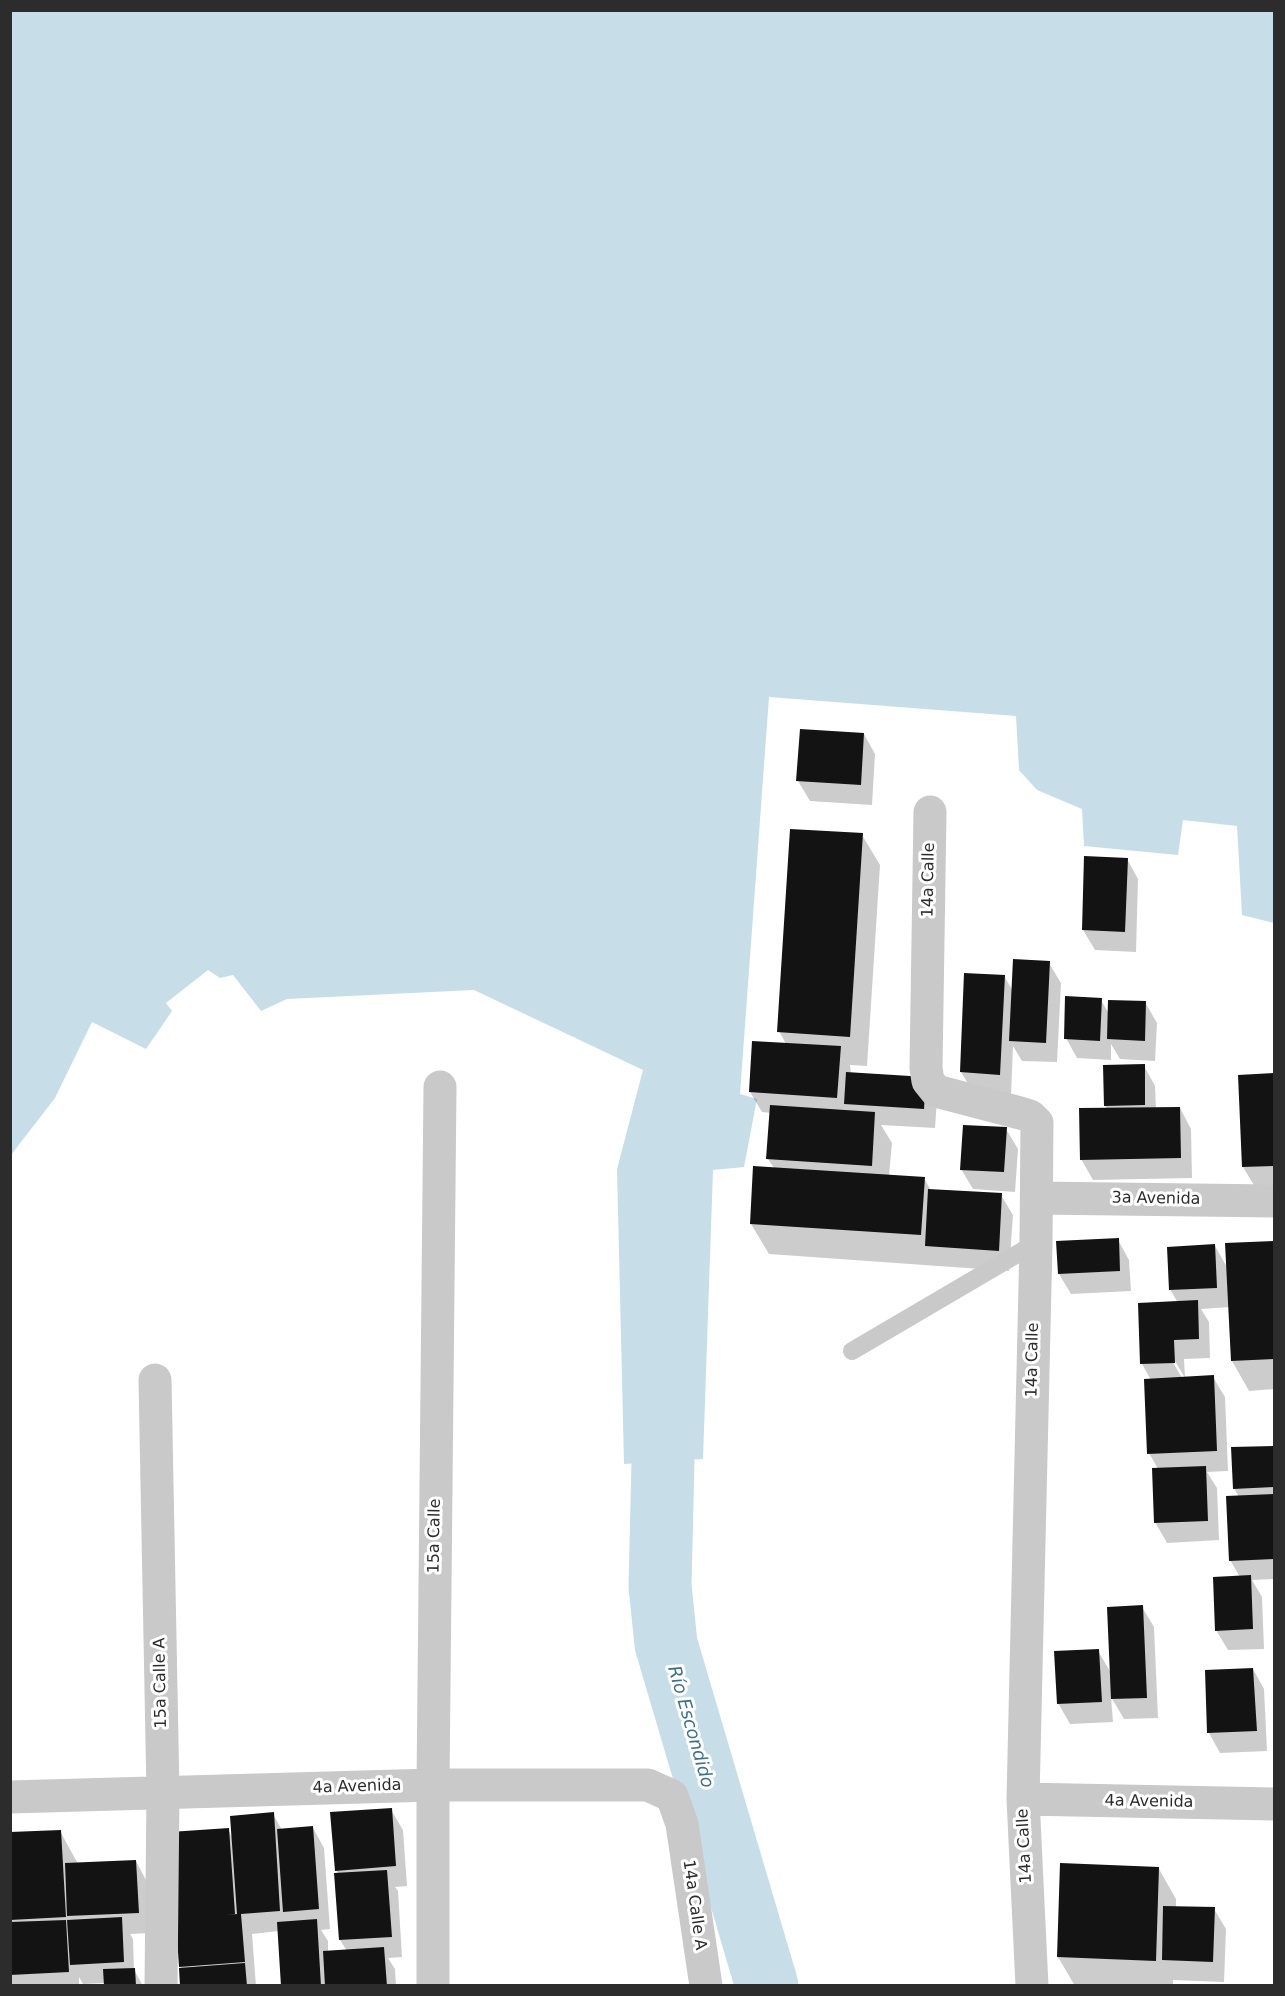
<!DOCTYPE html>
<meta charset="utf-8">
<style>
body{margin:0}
#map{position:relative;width:1285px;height:1996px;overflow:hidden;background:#fff;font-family:"DejaVu Sans",sans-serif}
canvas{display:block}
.frame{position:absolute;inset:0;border:12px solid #2c2c2c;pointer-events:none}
</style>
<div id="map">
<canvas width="1285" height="1996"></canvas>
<div class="frame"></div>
</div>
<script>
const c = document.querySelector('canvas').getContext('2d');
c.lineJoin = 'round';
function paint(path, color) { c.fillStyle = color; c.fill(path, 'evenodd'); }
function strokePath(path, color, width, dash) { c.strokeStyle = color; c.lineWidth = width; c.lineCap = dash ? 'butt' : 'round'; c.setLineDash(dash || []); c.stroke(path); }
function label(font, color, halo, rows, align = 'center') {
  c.font = font + ' "DejaVu Sans",sans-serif'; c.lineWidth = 6; c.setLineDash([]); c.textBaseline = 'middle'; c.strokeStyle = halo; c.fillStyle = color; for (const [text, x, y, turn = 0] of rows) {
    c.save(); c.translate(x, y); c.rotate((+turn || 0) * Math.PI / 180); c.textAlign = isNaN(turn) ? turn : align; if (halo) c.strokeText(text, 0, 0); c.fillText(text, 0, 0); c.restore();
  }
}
paint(new Path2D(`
 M11,10L1274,11V923L1242,915L1237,826L1183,820L1178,855L1084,846L1082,809L1037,790L1019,770L1016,716L769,697L740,1094L757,1099L744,1167L713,1170L703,1459L624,1464L617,1169L643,1070L474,990L287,999L261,1011L233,975L220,978L208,970L166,1003L172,1011L146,1049L92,1022L55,1098L11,1155Z`), '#c7dee9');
paint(new Path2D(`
 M864,734L875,754L872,805L810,801L798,781Z
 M862,835L880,865L867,1066L850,1065L851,1074L937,1099L935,1128L881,1125L892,1143L889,1176L924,1178L931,1191L1001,1195L1013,1215L1009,1271L769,1254L751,1224L774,1168L768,1159L771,1113L762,1112L750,1092L786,1044L779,1031Z
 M1086,858L1127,859L1138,879L1136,952L1095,950L1083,930Z
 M1049,963L1061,983L1057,1062L1022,1061L1013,1046L1011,1095L973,1092L961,1072L1004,976L1013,991Z
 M1101,1000L1109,1014L1145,1002L1157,1023L1155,1061L1120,1059L1111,1044V1060L1077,1058L1066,1038Z
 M1144,1066L1155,1086L1156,1109L1180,1108L1191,1129L1192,1178L1093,1180L1081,1159L1107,1110L1105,1105Z
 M1274,1075V1186L1255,1187L1243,1167L1239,1077Z
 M1006,1129L1018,1149L1015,1192L973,1189L961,1169Z
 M1118,1240L1129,1260L1131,1291L1071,1294L1059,1274Z
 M1274,1242V1389L1249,1391L1232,1361L1230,1307L1201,1309L1209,1322L1210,1358L1184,1359L1185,1378L1172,1356L1170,1357L1182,1378L1213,1377L1225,1397L1228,1471L1207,1472L1217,1488L1219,1540L1167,1543L1155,1522L1158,1469L1149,1453L1151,1380L1142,1364L1178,1303L1170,1289L1215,1246L1228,1269L1227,1244Z
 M1274,1447V1579L1252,1580L1262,1597L1264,1649L1228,1650L1216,1630L1240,1577L1230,1560L1239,1497L1234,1488L1232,1449Z
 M1142,1607L1154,1627L1158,1718L1124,1719L1111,1697L1113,1722L1070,1724L1058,1703L1098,1651L1111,1673Z
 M1253,1669L1264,1689L1267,1751L1220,1753L1209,1733Z
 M391,1810L403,1830L407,1886L395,1887L398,1891L402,1957L388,1958L395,1969L396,1986H283L279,1931L252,1934L256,1986H182L172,1833L228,1830L233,1839L273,1814L282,1830L313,1828L324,1848L330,1929L321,1930L328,1941V1952L347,1951L340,1940L339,1875L336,1870Z
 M60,1831L78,1864L136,1861L147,1882L150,1933L130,1934L133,1939L134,1970L143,1986H106L105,1983L83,1984L79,1977V1986H11L10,1833Z
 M1061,1865L1159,1869L1176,1899V1908L1214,1909L1226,1929L1224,1982L1173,1980V1986H1075L1058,1957Z`), '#0003');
strokePath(new Path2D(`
 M663,1461L660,1586L666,1644L767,1986`), '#c7dee9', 63);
paint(new Path2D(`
 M800,729L864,733L861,785L796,781Z
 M790,829L863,833L850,1037L777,1032Z
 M1084,856L1128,858L1125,932L1082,930Z
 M1013,959L1050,961L1046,1043L1009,1041Z
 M964,973L1005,975L1000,1075L960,1072Z
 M1065,996L1102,998L1100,1041L1064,1039Z
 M1108,1000L1146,1001L1145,1041L1107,1039Z
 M752,1041L841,1046L837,1098L749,1092Z
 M1145,1064V1105L1104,1106L1103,1065Z
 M846,1072L926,1077L924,1109L844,1104Z
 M1274,1073V1166L1242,1167L1238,1075Z
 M770,1105L875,1112L872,1166L766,1159Z
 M1180,1107L1181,1158L1080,1160L1079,1108Z
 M963,1125L1007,1127L1004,1172L960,1170Z
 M753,1166L925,1177L921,1235L750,1224Z
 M928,1189L1002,1193L999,1251L925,1246Z
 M1119,1238L1120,1271L1058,1274L1056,1241Z
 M1274,1241V1359L1231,1361L1225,1243Z
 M1215,1244L1217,1288L1169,1290L1167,1247Z
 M1198,1300L1199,1339L1174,1340L1175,1363L1140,1364L1138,1303Z
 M1214,1375L1217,1451L1147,1454L1144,1379Z
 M1274,1446V1487L1233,1489L1231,1447Z
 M1206,1466L1208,1521L1154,1523L1152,1468Z
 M1274,1494V1559L1229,1561L1226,1496Z
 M1251,1575L1253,1629L1215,1631L1213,1577Z
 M1143,1605L1147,1698L1111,1699L1107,1607Z
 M1099,1649L1102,1702L1057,1704L1054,1651Z
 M1253,1668L1257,1731L1207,1733L1205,1670Z
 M392,1808L396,1866L335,1871L330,1812Z
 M274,1812L280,1911L241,1914L245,1962L179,1967L170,1832L229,1828L235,1914L226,1915L237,1914L230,1816Z
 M313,1826L319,1909L283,1912L277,1829Z
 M61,1830L66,1917L10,1920V1832Z
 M136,1860L139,1913L67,1916L65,1863Z
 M1060,1863L1159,1867L1156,1961L1057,1957Z
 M387,1870L392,1937L339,1940L334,1873Z
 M1163,1906L1215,1907L1213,1962L1162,1960Z
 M122,1917L124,1962L70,1965L67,1920Z
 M317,1919L321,1986H281L277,1922Z
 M66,1920L69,1972L10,1975V1922Z
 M384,1947L387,1986H325L323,1951Z
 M245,1963L247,1986H180L179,1968Z
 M135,1968L136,1986H104L103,1969Z`), '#131313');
strokePath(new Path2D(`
 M852,1351L1036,1243`), '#c9c9c9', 18);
strokePath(new Path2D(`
 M930,812L926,1068L928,1081L936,1091L1020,1113L1030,1116L1037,1123L1036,1243L1023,1799L1032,1986
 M1037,1198L1274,1201
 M155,1380L163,1793L161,1986
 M10,1797L433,1785H648L672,1796L682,1824L706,1986
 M1023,1799L1274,1804
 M433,1986V1785L440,1087`), '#c9c9c9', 33);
label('16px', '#2c2c2c', '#fff', [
 ["14a Calle",929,880,-89],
 ["3a Avenida",1156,1199,1],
 ["14a Calle",1033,1360,-89],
 ["15a Calle",435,1536,-89],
 ["15a Calle A",161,1683,-91],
 ["4a Avenida",357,1787,-2],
 ["4a Avenida",1149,1802,1],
 ["14a Calle",1025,1846,-93],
 ["14a Calle A",694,1905,82]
]);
label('italic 18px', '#3e728b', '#fff', [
 ["Río Escondido",690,1727,74]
]);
</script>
